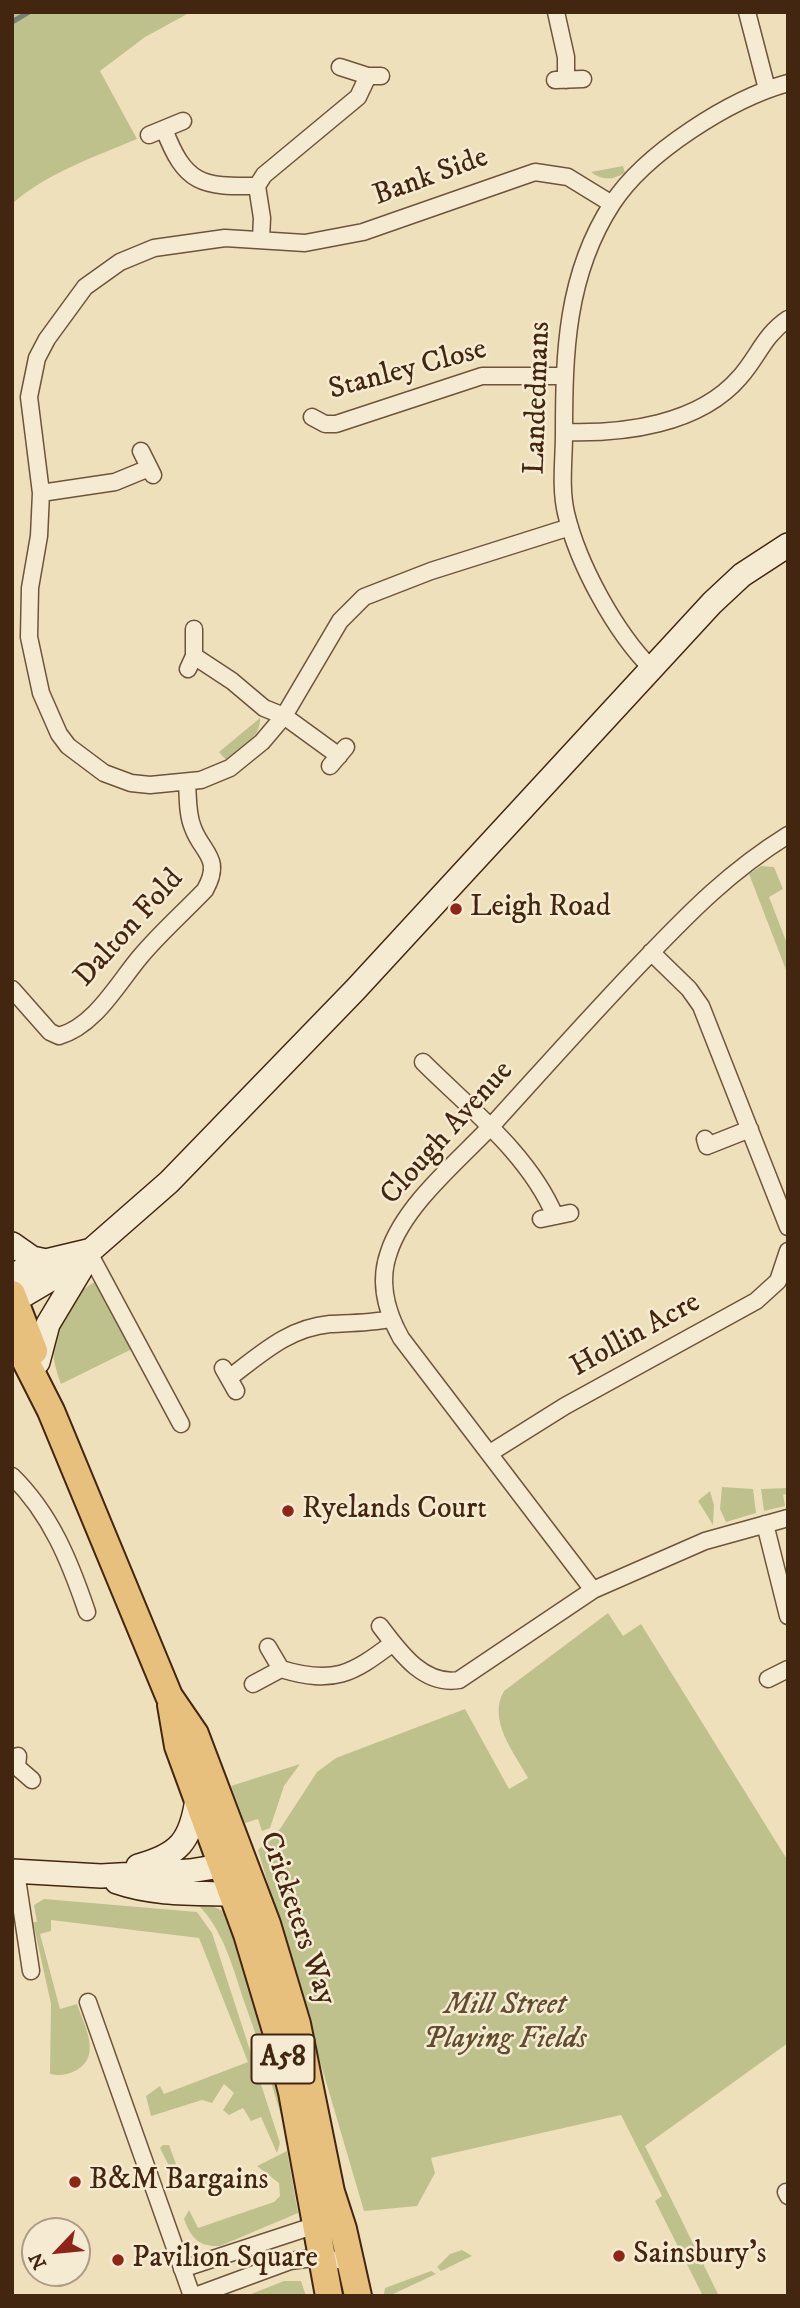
<!DOCTYPE html>
<style>
body{margin:0}
#map{position:relative;width:800px;height:2308px;overflow:hidden;background:#efe0bc;font-family:"IM FELL DW Pica",serif}
canvas{display:block}
.frame{position:absolute;inset:0;border:14px solid #43260f;pointer-events:none}
.north{position:absolute;left:21px;top:2217px;width:70px;height:70px;box-sizing:border-box;background:#f5ebd3;border:2px solid #ae9c85;border-radius:50%;rotate:244deg;font-size:19px;font-weight:700;line-height:28px;text-align:center;color:#43260f}
.north::after{content:'';display:block;margin:auto;width:24px;height:32px;background:#8f2418;clip-path:polygon(50% 0,100% 100%,50% 72%,0 100%)}
</style>
<div id="map">
<canvas width="800" height="2308"></canvas>
<div class="frame"></div>
<div class="north">N</div>
</div>
<script>
const c = document.querySelector('canvas').getContext('2d');
c.lineJoin = 'round';
function paint(path, color) { c.fillStyle = color; c.fill(path, 'evenodd'); }
function strokePath(path, color, width, dash) { c.strokeStyle = color; c.lineWidth = width; c.lineCap = dash ? 'butt' : 'round'; c.setLineDash(dash || []); c.stroke(path); }
function label(font, color, halo, rows, align = 'center') {
  c.font = font + ' "IM FELL DW Pica",serif'; c.lineWidth = 5; c.setLineDash([]); c.textBaseline = 'middle'; c.strokeStyle = halo; c.fillStyle = color; for (const [text, x, y, turn = 0] of rows) {
    c.save(); c.translate(x, y); c.rotate((+turn || 0) * Math.PI / 180); c.textAlign = isNaN(turn) ? turn : align; if (halo) c.strokeText(text, 0, 0); c.fillText(text, 0, 0); c.restore();
  }
}
paint(new Path2D(`
 M12,12H191L145,37L100,71L137,139C94,157 47,173 12,204Z
 M623,166L625,173C613,180 602,181 591,172Z
 M260,718C261,738 240,749 226,760L219,752Z
 M761,866L774,867L783,889L769,897L788,946V975L749,874Z
 M98,1280L132,1349L61,1384C43,1338 55,1304 98,1280Z
 M722,1487L753,1489L756,1513L726,1522L720,1509Z
 M788,1488V1493L783,1495L785,1506L764,1511L761,1489Z
 M710,1491L714,1505L713,1525L698,1501Z
 M608,1613L623,1636L641,1624L788,1861V2043L645,2146L719,2296H703L655,2201L662,2196L621,2115L431,2158L435,2173L417,2206L364,2211L258,1850L280,1829L317,1772L336,1758L465,1709L509,1789L528,1778C514,1752 487,1720 504,1691Z
 M300,1764L284,1786L270,1828L262,1831L258,1819L245,1823L231,1786Z
 M44,1899L197,1912L212,1933L280,2143L277,2153L261,2117L251,2121L243,2108L229,2115L223,2110L234,2093L224,2084L212,2103L202,2100L151,2116L146,2096L160,2086L164,2094L248,2062L199,1938L51,1920V1931L40,1934L60,2009L77,2004C84,2025 102,2055 77,2070C67,2075 60,2076 50,2074L51,2004L33,1922H37L34,1905Z
 M196,1903H206L229,1914L270,2032L300,2181C283,2121 266,2062 245,2004C233,1969 224,1929 196,1903Z
 M163,2145H169L183,2183L179,2186L160,2148Z
 M287,2151L298,2213L220,2246C199,2247 191,2238 184,2219L189,2210L198,2228L274,2202L280,2196L279,2183L257,2166Z
 M462,2250L472,2256L441,2271L437,2267L450,2254Z
 M431,2271L436,2274L391,2295L384,2294L385,2288Z
 M284,2281H301L306,2296H246Z`), '#bfc18d');
strokePath(new Path2D(`
 M12,22L29,12`), '#787f74', 5);
const minor = new Path2D(`
 M556,12L566,57V80
 M747,12L767,89
 M340,67L368,76H381
 M555,80L583,79
 M164,129C185,184 201,187 257,186
 M149,135L183,121
 M261,239L262,218L257,186L264,175L358,97L368,76
 M312,417L325,424H336L482,376H563
 M564,432C623,434 699,425 740,377C758,357 764,335 788,319
 M141,451L153,475
 M41,493L115,482L149,468
 M570,527L431,571L364,597L340,621L284,716L262,742L230,768L201,780L150,785L131,783L104,773L68,746L59,734L41,693L29,637L30,588L39,536L41,493L29,397L37,358L47,339L85,287L120,262L154,248L225,238L305,243L363,232L535,172L568,177L612,204
 M194,629V656
 M188,669L194,656L232,681L264,708L284,716L339,756
 M652,669C615,632 578,564 566,513C560,487 564,460 564,434C564,353 566,275 612,204C645,153 730,99 788,83
 M330,766L346,747
 M651,952L689,989L701,1006L788,1227
 M12,989L50,1032L59,1036C95,1026 118,983 140,957C160,933 184,912 205,890C223,858 202,853 193,828C187,814 188,796 187,782
 M423,1062C469,1108 529,1154 555,1216
 M705,1139L707,1146L750,1129
 M541,1219L570,1213
 M88,1251L181,1424
 M223,1368L236,1391
 M229,1378C261,1354 288,1328 330,1324C351,1323 370,1323 391,1319
 M490,1453L565,1406L756,1301L778,1281L788,1251
 M12,1476C51,1514 70,1562 87,1612
 M765,1524L788,1616
 M593,1590L401,1338C386,1311 378,1282 389,1252C405,1203 462,1158 496,1121C545,1067 593,1013 644,960C690,912 730,871 788,835
 M380,1626C399,1651 423,1686 459,1680L593,1590L705,1541L788,1518
 M268,1647L281,1669C334,1685 352,1674 393,1643
 M768,1679L788,1669
 M253,1684L281,1669
 M18,1756L17,1767L32,1780
 M16,1872L31,1971
 M88,2002L192,2296
 M786,2192L788,2196
 M182,2269L304,2229H324
 M195,2296L290,2261L313,2258L350,2261`);
const secondary = new Path2D(`
 M12,1244L32,1258L46,1261
 M12,1275L46,1261L88,1251
 M12,1302L73,1266L169,1182L355,990L712,603L742,575L788,545
 M38,1362L48,1324L84,1264
 M138,1866C179,1855 191,1841 197,1799
 M12,1871L101,1876L190,1871L239,1863
 M117,1882C154,1895 194,1893 233,1894L243,1881`);
const trunk = new Path2D(`
 M12,1294L34,1351
 M12,1334L51,1411L169,1696L195,1734L267,1924L297,2024L331,2192L343,2229L358,2296
 M171,1705L178,1746L247,1934L277,2034L292,2092L329,2296`);
strokePath(minor, '#6e543a', 19);
strokePath(secondary, '#43260f', 26);
strokePath(trunk, '#43260f', 30);
strokePath(minor, '#f5ebd3', 16);
strokePath(secondary, '#f5ebd3', 23);
strokePath(trunk, '#e8c07e', 26);
for (const [x, y, r, color] of [
 [456,909,7,"#8f2418"],
 [288,1511,7,"#8f2418"],
 [75,2182,7,"#8f2418"],
 [619,2256,7,"#8f2418"],
 [118,2260,7,"#8f2418"]
]) { const dot = new Path2D(); dot.arc(x, y, r, 0, 2 * Math.PI); c.fillStyle = color; c.fill(dot); strokePath(dot, '#f5ebd3', 2.5); }
for (const [x, y, w] of [
 [283,2059,63]
]) { const box = new Path2D(); box.roundRect(x - w / 2, y - 24.5, w, 49, 5); c.fillStyle = '#f5ebd3'; c.fill(box); strokePath(box, '#43260f', 2); }
label('bold 28px', '#43260f', null, [
 ["A58",283,2059]
]);
label('30px', '#43260f', '#f5ebd3', [
 ["Bank Side",431,178,-20],
 ["Stanley Close",408,371,-15],
 ["Landedmans",539,398,-88],
 ["Dalton Fold",130,929,-48],
 ["Clough Avenue",448,1134,-48],
 ["Hollin Acre",636,1336,-29],
 ["Cricketers Way",296,1919,71]
]);
label('30px', '#43260f', '#f5ebd3', [
 ["Leigh Road",470,909],
 ["Ryelands Court",302,1511],
 ["B&M Bargains",89,2182],
 ["Sainsbury's",633,2256],
 ["Pavilion Square",132,2260]
], 'left');
label('italic 30px', '#624d2e', '#f5ebd3', [
 ["Mill Street",505,2007],
 ["Playing Fields",505,2041]
]);
</script>
